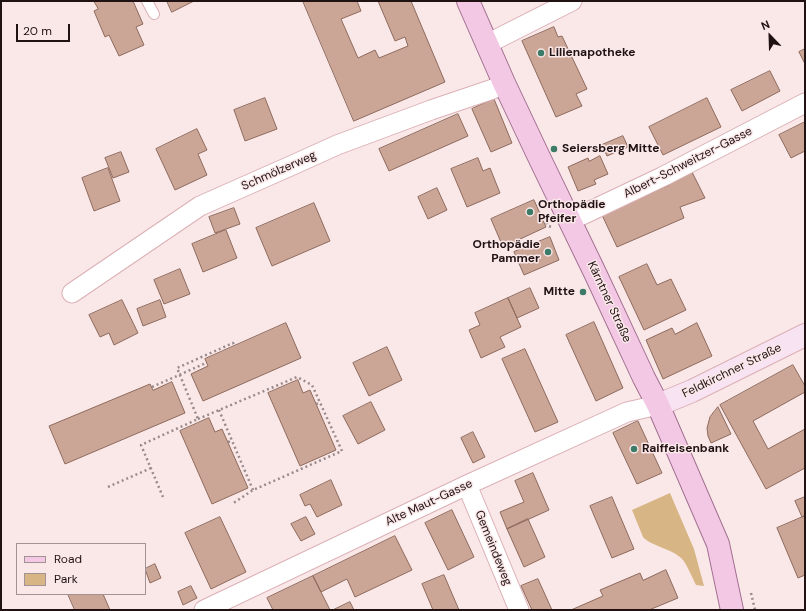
<!DOCTYPE html>
<meta charset="utf-8">
<style>
body{margin:0}
#map{position:relative;width:806px;height:611px;overflow:hidden;background:#fae8e9;font-family:"DM Sans",sans-serif}
canvas{display:block}
.frame{position:absolute;inset:0;border:2px solid #201113;pointer-events:none}
.legend{position:absolute;left:16px;top:543px;width:130px;height:52px;box-sizing:border-box;background:#fae8e9;border:1px solid #a39293;margin:0;padding:5px 7px;list-style:none;font-size:12px;color:#201113}
.legend li{display:flex;align-items:center;gap:8px;height:20px}
.legend b{width:20px;border:1px solid #a39293}
.north{position:absolute;left:750px;top:16px;width:40px;height:40px;-webkit-text-stroke:3px #fae8e9;paint-order:stroke;rotate:337deg;font-size:11px;font-weight:700;line-height:16px;text-align:center;color:#201113}
.north::after{content:'';display:block;margin:auto;width:14px;height:18px;background:#201113;clip-path:polygon(50% 0,100% 100%,50% 72%,0 100%)}
.scale{position:absolute;left:16px;top:24px;width:54px;height:18px;box-sizing:border-box;border:2px solid #201113;border-top:0;padding-left:5px;font-size:12px;line-height:14px;white-space:nowrap;color:#201113;-webkit-text-stroke:3px #fae8e9;paint-order:stroke}
</style>
<div id="map">
<canvas width="806" height="611"></canvas>
<div class="frame"></div>
<ul class="legend">
<li><b style="height:5px;background:#f2c8e5"></b>Road</li>
<li><b style="height:11px;background:#d8b584"></b>Park</li>
</ul>
<div class="north">N</div>
<div class="scale">20 m</div>
</div>
<script>
const c = document.querySelector('canvas').getContext('2d');
c.lineJoin = 'round';
function paint(path, color) { c.fillStyle = color; c.fill(path, 'evenodd'); }
function strokePath(path, color, width, dash) { c.strokeStyle = color; c.lineWidth = width; c.lineCap = dash ? 'butt' : 'round'; c.setLineDash(dash || []); c.stroke(path); }
function label(font, color, halo, rows, align = 'center') {
  c.font = font + ' "DM Sans",sans-serif'; c.lineWidth = 3; c.setLineDash([]); c.textBaseline = 'middle'; c.strokeStyle = halo; c.fillStyle = color; for (const [text, x, y, turn = 0] of rows) {
    c.save(); c.translate(x, y); c.rotate((+turn || 0) * Math.PI / 180); c.textAlign = isNaN(turn) ? turn : align; if (halo) c.strokeText(text, 0, 0); c.fillText(text, 0, 0); c.restore();
  }
}
paint(new Path2D(`
 M670,493L694,549L704,586L696,585C693,579 687,565 683,560C674,549 650,546 643,537L632,510Z`), '#d8b584');
const building = new Path2D(`
 M94,1H133L143,24L136,27L144,45L119,56L109,35L105,37L94,11L98,9Z
 M167,1H194L172,12Z
 M303,1H357L361,11L341,19L358,58L375,50L379,58L408,46L405,37L395,41L378,1H411L445,82L354,121Z
 M554,27L558,37L562,36L587,89L576,94L582,106L556,117L522,41Z
 M805,49V64L799,52Z
 M770,71L780,91L742,111L731,90Z
 M265,98L277,129L245,141L234,110Z
 M707,98L721,127L663,155L649,127Z
 M494,99L512,143L491,152L472,109Z
 M458,114L468,136L389,171L379,149Z
 M805,122V151L791,158L779,135Z
 M197,129L207,150L198,154L207,175L175,190L156,149Z
 M623,136L628,147L607,156L602,145Z
 M121,152L129,172L113,178L105,158Z
 M600,156L608,174L594,180L596,184L578,191L568,167L588,158L589,161Z
 M478,158L483,171L490,168L500,193L467,207L451,169Z
 M108,168L120,201L94,211L82,178Z
 M692,172L705,198L680,207L684,218L617,247L602,215L669,185L668,182Z
 M437,188L447,210L428,219L418,197Z
 M534,200L546,227L503,247L491,219Z
 M314,203L330,241L272,266L256,228Z
 M234,208L240,224L215,233L209,217Z
 M226,230L237,258L203,272L192,244Z
 M550,237L559,260L524,275L514,252Z
 M647,264L657,285L671,279L686,310L644,330L619,277Z
 M180,269L190,294L164,304L154,280Z
 M530,288L539,308L517,318L508,298Z
 M508,298L521,327L500,337L505,347L481,358L469,330L480,325L475,313Z
 M122,300L138,333L114,345L109,333L100,337L89,315Z
 M160,300L166,317L143,326L137,309Z
 M594,322L623,388L596,401L566,335Z
 M286,323L301,358L203,401L191,374L208,366L205,359Z
 M697,323L712,356L663,379L646,340L672,328L675,334Z
 M387,347L402,380L369,396L353,363Z
 M525,349L558,422L535,432L502,359Z
 M793,365L805,386V392L753,421L768,449L805,429V468L766,489L720,405Z
 M298,380L303,393L310,390L336,450L300,466L268,393Z
 M172,382L185,413L65,464L49,426L150,384L153,390Z
 M371,402L385,430L358,444L343,416Z
 M718,407L731,434L711,443L708,436L707,428L710,417Z
 M209,418L215,432L222,429L248,488L212,504L180,431Z
 M638,421L662,473L637,484L613,433Z
 M473,432L485,457L473,463L461,438Z
 M533,473L549,510L507,529L500,512L524,502L515,481Z
 M331,480L342,505L317,517L310,504L305,506L300,495Z
 M612,497L634,549L612,558L590,506Z
 M805,497V516L802,517L795,501Z
 M452,510L474,557L448,570L425,523Z
 M805,516V575L798,578L777,528Z
 M220,517L246,572L211,589L185,533Z
 M306,517L315,534L301,541L291,524Z
 M528,519L545,557L524,567L507,529Z
 M395,536L412,570L355,597L347,579L321,592L313,576Z
 M155,564L161,578L150,583L145,569Z
 M666,570L678,598L649,610H571L603,596L600,590L640,573L643,580Z
 M444,575L459,610H433L422,584Z
 M313,576L330,610H273L267,598Z
 M538,579L552,610H532L521,586Z
 M191,586L197,598L183,605L178,592Z
 M68,594H103L110,610H75Z
 M350,602L354,610H333Z`);
paint(building, '#cba596');
strokePath(building, '#8d6a5c', 1);
const service = new Path2D(`
 M147,1L154,14`);
const minor = new Path2D(`
 M487,44L572,1
 M570,221L582,215L662,177L805,103
 M72,293L200,206L295,164L337,145L431,110L493,89L504,83
 M467,485L519,610
 M204,610L467,485L627,412L658,405`);
const secondary = new Path2D(`
 M658,405L692,391L805,335`);
const primary = new Path2D(`
 M468,1L504,83L538,155L596,275L644,378L658,405L718,544L732,610`);
strokePath(service, '#dbb0b5', 12);
strokePath(minor, '#dbb0b5', 21);
strokePath(secondary, '#dbb0b5', 24);
strokePath(primary, '#a37090', 24);
strokePath(new Path2D(`
 M544,218L548,226L552,227
 M152,387L206,363
 M316,404L320,403
 M219,410L253,490
 M198,419L297,377L312,385L342,451L253,490L232,504
 M228,442L232,441
 M108,487L151,468
 M163,497L141,445L198,419L177,368L233,343L235,346
 M751,593L755,610`), '#9a8a8b', 2.5, [2, 3]);
strokePath(service, '#fff', 10);
strokePath(minor, '#fff', 19);
strokePath(secondary, '#f8e3f2', 22);
strokePath(primary, '#f2c8e5', 22);
for (const [x, y, r, color] of [
 [541,53,4,"#3c7b67"],
 [554,149,4,"#3c7b67"],
 [530,212,4,"#3c7b67"],
 [548,252,4,"#3c7b67"],
 [583,292,4,"#3c7b67"],
 [634,449,4,"#3c7b67"]
]) { const dot = new Path2D(); dot.arc(x, y, r, 0, 2 * Math.PI); c.fillStyle = color; c.fill(dot); strokePath(dot, '#fae8e9', 1.5); }
label('bold 12px', '#201113', '#fae8e9', [
 ["Lilienapotheke",549,53],
 ["Seiersberg Mitte",562,149],
 ["Orthopädie",538,205],
 ["Pfeifer",538,219],
 ["Orthopädie",540,245,"right"],
 ["Pammer",540,259,"right"],
 ["Mitte",575,292,"right"],
 ["Raiffeisenbank",642,449]
], 'left');
label('12px', '#201113', '#fae8e9', [
 ["Albert-Schweitzer-Gasse",688,163,-27],
 ["Schmölzerweg",279,171,-24],
 ["Kärntner Straße",609,302,65],
 ["Feldkirchner Straße",732,371,-26],
 ["Alte Maut-Gasse",429,503,-25],
 ["Gemeindeweg",493,548,68]
]);
</script>
